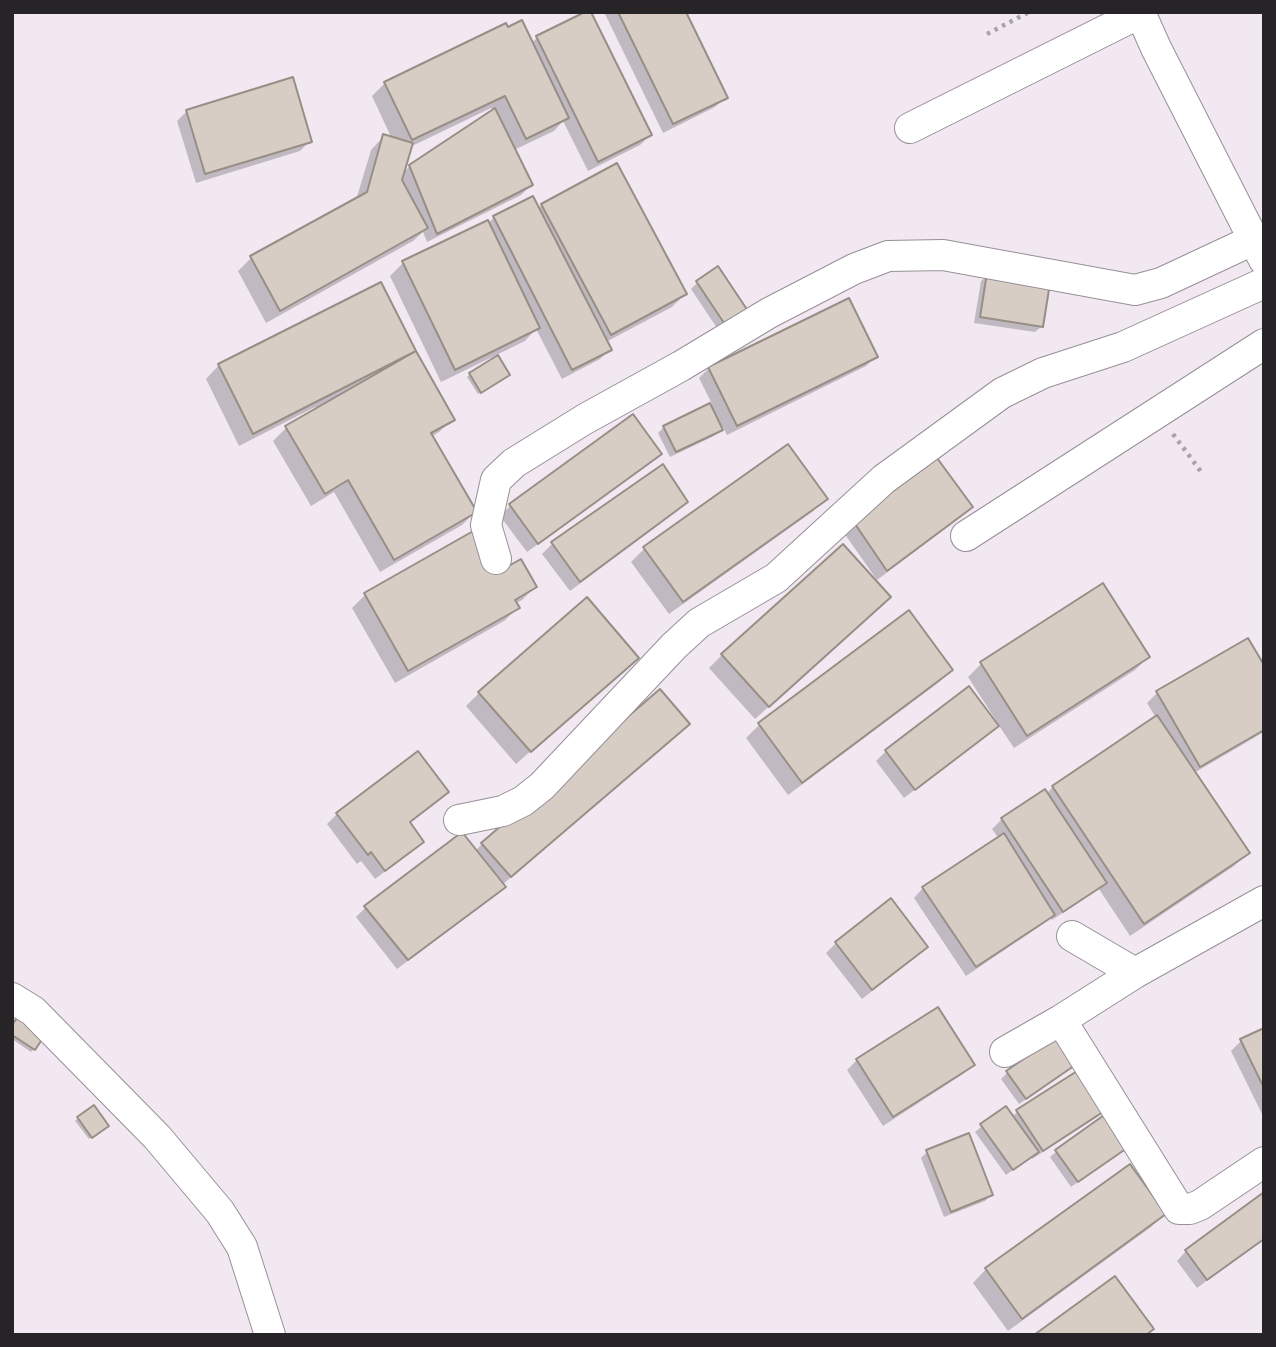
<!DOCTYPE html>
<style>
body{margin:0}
#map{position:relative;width:1276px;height:1347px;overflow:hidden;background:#f1e8f2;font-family:"DejaVu Sans",sans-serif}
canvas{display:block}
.frame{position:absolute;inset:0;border:14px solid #272427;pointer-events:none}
</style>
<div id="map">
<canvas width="1276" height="1347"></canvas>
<div class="frame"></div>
</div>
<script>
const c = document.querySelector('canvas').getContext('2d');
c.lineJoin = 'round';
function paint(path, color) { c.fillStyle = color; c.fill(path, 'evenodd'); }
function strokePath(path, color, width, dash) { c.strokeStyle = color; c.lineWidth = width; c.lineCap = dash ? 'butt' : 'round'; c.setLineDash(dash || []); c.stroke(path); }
paint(new Path2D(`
 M604,12H684L725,97L715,107L663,133Z
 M507,29L531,43L537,38L650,135L640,145L588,171L563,121L554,131L514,150L531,185L521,195L427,242L423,232L413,241L266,323L238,271L251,258L356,200L371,150L384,136L392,139L372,96L385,83ZM491,108L493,112L410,166L402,174L410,147Z
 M187,111L310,141L300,151L196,183L177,121Z
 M542,205L685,294L672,307L606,342L610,349L600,359L562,379L536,329L525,341L441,382L390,276L403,263L488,224L494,217L538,209Z
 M988,275L1042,326L1035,332L974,323L981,281Z
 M697,283L740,318L719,331L691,289Z
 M380,284L414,352L453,419L439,432L431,437L475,512L462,525L380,572L334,492L311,506L273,441L287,427L317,410L315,407L239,446L206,379L219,365Z
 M876,356L866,366L727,435L723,427L714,436L670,457L658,433L664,427L712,404L699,378L709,368Z
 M470,374L505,378L478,394L467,377Z
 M660,453L650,463L527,552L500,516L510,506Z
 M662,466L686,502L676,512L570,591L542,554L552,544Z
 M826,499L812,512L669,614L631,562L644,549Z
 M970,507L961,517L877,580L844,533L854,523Z
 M498,574L535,587L522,600L515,604L518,608L504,621L395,683L352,608L366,594Z
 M1102,586L1148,657L1135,670L1014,748L998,724L986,736L904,798L876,761L886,751L968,689L995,724L997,722L968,677L981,664Z
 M876,610L755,719L709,668L722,655Z
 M908,613L951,670L938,683L788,795L746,738L759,725Z
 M637,658L516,764L466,706L479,693Z
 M1264,669V732L1194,773L1247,853L1234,866L1130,936L1099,889L1052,920L1050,917L1043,924L966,976L914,898L923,888L999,839L992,829L1002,819L1046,794L1053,787L1156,718L1147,703L1157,693Z
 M675,737L502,885L503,887L494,896L397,969L356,917L366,907L475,851L482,844Z
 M447,792L437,802L409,823L422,841L412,851L375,879L361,861L357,864L327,824L337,814Z
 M836,943L926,947L916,957L862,999L826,953Z
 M937,1009L973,1064L963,1074L883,1126L847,1070L857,1060Z
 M12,1027L34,1049L31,1052L12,1039Z
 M1264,1030V1118L1231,1051L1241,1041Z
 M1079,1061L1072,1068L1019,1104L1001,1079L1007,1073Z
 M1109,1106L1099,1116L1032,1159L1031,1157L1006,1175L975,1132L1005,1108L1012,1117L1017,1112Z
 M78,1118L104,1128L89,1139L75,1121Z
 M1128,1146L1121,1152L1071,1187L1050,1157L1057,1151Z
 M927,1152L991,1195L985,1201L944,1217L921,1158Z
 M1264,1194V1239L1197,1288L1177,1261L1186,1251Z
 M1164,1214L1151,1227L1008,1331L973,1283L986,1269Z`), '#0003');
const building = new Path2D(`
 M585,12H591L652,135L598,162L536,36Z
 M618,12H686L728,98L673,124Z
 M522,20L569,118L526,139L505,96L412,140L384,82L506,23L508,27Z
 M293,77L312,142L205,174L186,110Z
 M495,108L533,185L437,234L409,165Z
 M383,134L413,143L402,180L428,228L280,311L250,256L367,192Z
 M617,163L687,294L611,335L541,204Z
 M533,196L612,350L572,370L493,216Z
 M488,220L540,328L455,370L402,261Z
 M718,266L748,311L726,326L696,281Z
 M987,273L1050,283L1043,327L980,317Z
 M381,282L416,351L253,434L218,364Z
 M849,298L878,357L737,426L708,367Z
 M416,351L455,420L431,433L477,512L394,560L348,480L325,494L285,426Z
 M498,355L510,375L481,393L469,373Z
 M710,403L723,430L676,452L663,426Z
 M633,414L662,454L538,544L509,504Z
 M788,444L828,499L683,602L643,547Z
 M937,458L973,507L887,571L853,521Z
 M663,464L688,502L580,582L551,542Z
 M475,530L498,572L521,559L537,587L515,600L520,608L408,671L364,593Z
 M843,544L891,597L769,707L721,654Z
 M1103,583L1150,657L1027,736L980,662Z
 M587,597L639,658L531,752L478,692Z
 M909,610L953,670L802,783L758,723Z
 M1248,638L1264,665V730L1200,767L1156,691Z
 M969,686L999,726L915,790L885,750Z
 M660,689L690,724L511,877L481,843Z
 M1157,715L1250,853L1144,924L1052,786Z
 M418,751L449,792L410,822L424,842L385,871L371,852L368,855L336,813Z
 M1045,789L1107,883L1063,912L1001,818Z
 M462,832L506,887L408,960L364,906Z
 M1004,833L1055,915L976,967L922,887Z
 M891,898L928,947L872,990L835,942Z
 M938,1007L975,1065L893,1117L856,1059Z
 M20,1014L47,1032L35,1050L12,1035V1025Z
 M1264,1028V1088L1240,1039Z
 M1062,1033L1081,1061L1026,1099L1006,1071Z
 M1085,1066L1112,1106L1043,1151L1016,1110Z
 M94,1105L109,1126L92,1138L77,1117Z
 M1006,1106L1039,1152L1013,1170L980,1124Z
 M1107,1113L1130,1146L1078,1182L1055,1150Z
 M969,1133L993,1195L951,1212L926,1150Z
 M1130,1164L1166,1214L1022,1319L985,1268Z
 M1264,1192V1239L1207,1280L1185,1250Z
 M1115,1276L1154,1329L1146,1335H1034Z`);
paint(building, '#d7cdc5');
strokePath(building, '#978e86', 2);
const minor = new Path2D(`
 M1140,12L1156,48L1264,260
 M910,128L1140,13
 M966,536L1264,344
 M496,559L486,525L496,480L514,463L585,419L681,366L769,313L854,269L888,256L943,255L1135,290L1161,283L1253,240
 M459,820L503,811L523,801L542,786L674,646L699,623L776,578L884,479L1002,393L1043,373L1123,347L1264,283
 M1072,936L1135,973
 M12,998L33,1011L157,1137L220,1212L242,1247L270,1335
 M1061,1020L1179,1209H1190L1200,1205L1264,1162
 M1005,1052L1061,1020L1135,973L1264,901`);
strokePath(minor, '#979098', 32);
strokePath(new Path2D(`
 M987,34L1029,12
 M1173,434L1202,473`), '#aaa3aa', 4.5, [3.5, 5]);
strokePath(minor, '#fff', 30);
</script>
